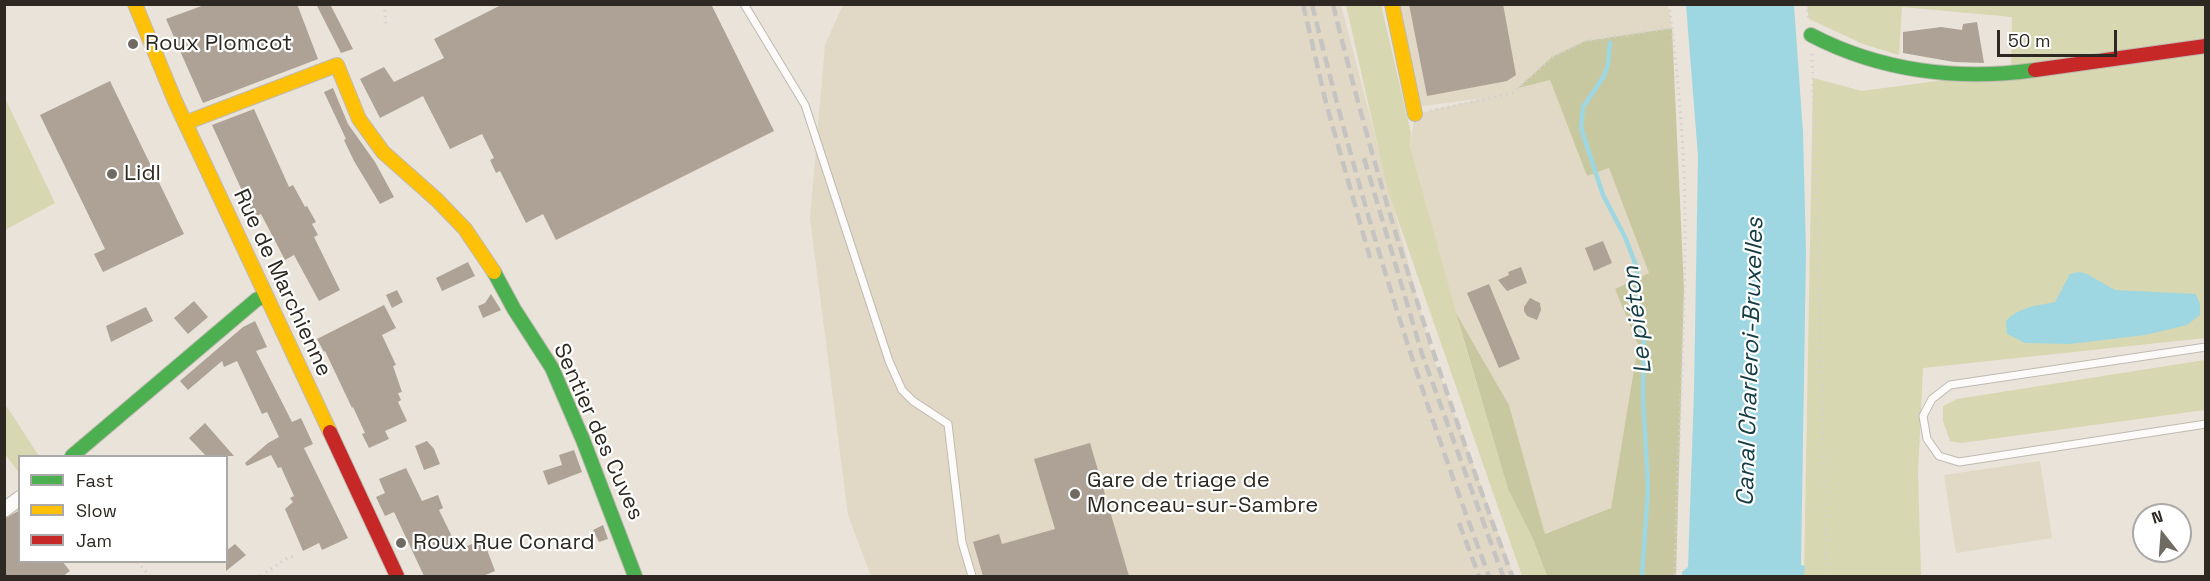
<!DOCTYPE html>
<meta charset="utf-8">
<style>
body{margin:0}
#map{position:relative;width:2210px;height:581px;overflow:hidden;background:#e9e3d9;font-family:"Space Grotesk",sans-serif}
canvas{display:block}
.frame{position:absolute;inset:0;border:6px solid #2d2922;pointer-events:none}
.legend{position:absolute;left:18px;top:455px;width:210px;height:108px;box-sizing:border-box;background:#fff;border:2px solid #aba9a7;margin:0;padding:8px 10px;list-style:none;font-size:18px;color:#2d2922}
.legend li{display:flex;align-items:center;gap:12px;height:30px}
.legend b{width:30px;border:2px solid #aba9a7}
.north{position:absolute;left:2132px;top:503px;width:60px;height:60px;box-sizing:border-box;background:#fff;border:2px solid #aba9a7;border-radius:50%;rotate:343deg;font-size:16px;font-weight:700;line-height:24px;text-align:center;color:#2d2922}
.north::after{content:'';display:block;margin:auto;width:21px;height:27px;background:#6f6a62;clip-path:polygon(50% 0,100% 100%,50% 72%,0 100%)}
.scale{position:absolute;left:1997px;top:30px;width:120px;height:27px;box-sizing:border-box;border:3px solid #2d2922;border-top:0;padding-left:8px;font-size:18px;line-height:21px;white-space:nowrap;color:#2d2922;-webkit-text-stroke:4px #fff;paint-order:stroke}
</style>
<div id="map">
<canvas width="2210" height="581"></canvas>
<div class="frame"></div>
<ul class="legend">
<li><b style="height:8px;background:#4caf50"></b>Fast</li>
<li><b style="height:8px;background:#ffc107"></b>Slow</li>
<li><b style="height:8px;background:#c62828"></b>Jam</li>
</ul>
<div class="north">N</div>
<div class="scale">50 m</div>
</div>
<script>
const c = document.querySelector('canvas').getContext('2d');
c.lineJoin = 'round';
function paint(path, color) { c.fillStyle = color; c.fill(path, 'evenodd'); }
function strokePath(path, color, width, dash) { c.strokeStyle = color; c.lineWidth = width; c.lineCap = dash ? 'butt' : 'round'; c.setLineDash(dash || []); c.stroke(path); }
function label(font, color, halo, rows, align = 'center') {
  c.font = font + ' "Space Grotesk",sans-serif'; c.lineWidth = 4.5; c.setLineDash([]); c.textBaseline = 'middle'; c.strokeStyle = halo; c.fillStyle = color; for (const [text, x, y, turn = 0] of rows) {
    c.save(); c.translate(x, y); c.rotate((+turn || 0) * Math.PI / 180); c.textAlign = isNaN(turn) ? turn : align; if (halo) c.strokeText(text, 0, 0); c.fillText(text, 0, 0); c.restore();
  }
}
paint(new Path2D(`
 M843,5H1341L1431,350L1514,576H871L848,515L810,218L825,45Z
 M1398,5H1668L1672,28L1585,41L1519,87L1550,80L1587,176L1609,168L1650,274L1615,289L1638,345L1611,508L1545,534L1509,405L1456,313L1410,146L1415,114L1486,98L1414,107Z
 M2040,461L2052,538L1956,553L1944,475Z`), '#e2d8c6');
paint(new Path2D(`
 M1346,5H1381L1411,133L1410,146L1464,341L1508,489L1533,539L1547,576H1522L1388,191Z
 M1807,5H2205V338L1923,368L1918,473L1921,576H1804L1813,78L1862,91L2011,71L2012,17L1902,7L1899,55L1863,44L1809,19Z
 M5,98L55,203L5,230H4Z
 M2205,360V410L1961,443L1950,441L1943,421V406L1957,399Z
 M5,404L39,456H20L19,473L5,454Z`), '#d7d7b1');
paint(new Path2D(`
 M1672,28L1684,288L1676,576H1547L1533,539L1508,489L1456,313L1509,405L1545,534L1611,508L1638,345L1615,289L1649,273L1609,168L1587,176L1550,80L1518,88L1552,57L1585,41Z`), '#c8c8a0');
paint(new Path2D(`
 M1686,5H1794L1803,133L1806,252L1801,565L1805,566L1804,576H1682V572L1688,567L1694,391L1698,156Z
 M2079,272L2087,274L2115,290L2196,294L2200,304V315L2187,325L2145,335L2070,344L2025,343L2007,334L2006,321C2019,307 2036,306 2055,302L2070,274Z`), '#9ed7e1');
strokePath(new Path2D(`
 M1610,43L1608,64L1604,76L1583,107L1581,128L1603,195L1625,237L1637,268L1638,315L1644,339L1643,398L1648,488L1642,576`), '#9ed7e1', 4.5);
paint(new Path2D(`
 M207,4H297L318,59L203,103L166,19Z
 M316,4H330L353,49L341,53Z
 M503,4H711L774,131L556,240L543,214L526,223L500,171L496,173L490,160L494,158L482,134L450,149L423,96L380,118L360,79L384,67L394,82L444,58L434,39Z
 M1409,4H1503L1516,75L1507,81L1427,96Z
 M1977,22L1984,63L1954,62L1903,53V32L1941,27L1962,30L1963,24Z
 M110,81L184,234L103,272L94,254L105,249L40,115Z
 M333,88L348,124L375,162L394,197L380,204L354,161L344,140L346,139L324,92Z
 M254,109L289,187L293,185L305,207L307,206L316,222L312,224L318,235L314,237L340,290L319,301L294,255L285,260L261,214L254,217L212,125Z
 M1603,241L1612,263L1594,271L1585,248Z
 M468,262L475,276L442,291L436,278Z
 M1521,267L1527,283L1507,291L1498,280L1509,275L1508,272Z
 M1489,284L1520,359L1499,368L1467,293Z
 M397,290L403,302L392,308L386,295Z
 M491,294L501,310L483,318L478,306L485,303Z
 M1530,298L1540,303L1541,310L1537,320L1527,316L1524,311V307Z
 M194,301L208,317L188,334L174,318Z
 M384,305L396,328L382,335L396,365L393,366L402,392L398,393L401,400L398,402L407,421L385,431L389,439L369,448L362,434L365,433L353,407L352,408L325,351L324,352L317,339Z
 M146,307L153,321L111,342L106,326Z
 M255,321L267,347L256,351L292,422L301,418L313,444L304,448L348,538L322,550L319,543L303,551L285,509L293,502L290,498L294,496L281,467L278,468L271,455L247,466L245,463L268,443L279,437L267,412L262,414L237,361L224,367L222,361L188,390L180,381L243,327Z
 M205,423L234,456H206L189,438Z
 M427,441L434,449L440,464L424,470L415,446Z
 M1090,443L1129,576H983L973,542L999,534L1002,544L1055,529L1034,459Z
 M574,450L582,472L548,485L543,471L562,465L559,455Z
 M406,468L422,501L438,495L443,508L439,510L457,547L462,545L463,548L483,539L495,571L483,576H424L394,512L385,516L376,497L385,493L379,479Z
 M20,510V561H62L70,571L63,576H4V519Z
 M603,525L608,539L599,542L593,530Z
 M235,544L246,555L226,571V551Z`), '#aea296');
const lane = new Path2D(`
 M744,4L805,105L889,361L902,390L913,401L948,424L962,542L972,576
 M2206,347L1950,385L1932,399L1923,416L1927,439L1939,456L1959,462L2206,424`);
const street = new Path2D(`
 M4,510L20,498`);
const fast = new Path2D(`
 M1811,35C1880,71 1958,81 2035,70
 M494,272L514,309L552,368L583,440L635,576
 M72,456L256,300L265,296`);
const slow = new Path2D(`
 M135,4L175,101L330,432
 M1392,4L1415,114
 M185,123L337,65L359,119L383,152L437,200L465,229L494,272`);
const jam = new Path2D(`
 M2035,70L2206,46
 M330,432L397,576`);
strokePath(lane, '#bfbab2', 9);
strokePath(street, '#bfbab2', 16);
strokePath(fast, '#bfbab2', 16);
strokePath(slow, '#bfbab2', 16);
strokePath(jam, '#bfbab2', 16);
strokePath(new Path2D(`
 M384,4L386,25
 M1669,4C1678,76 1685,149 1685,222C1685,340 1677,458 1675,576
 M1807,4L1809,20
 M1812,54L1827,576
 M1430,111L1513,93L1552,57L1585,41L1672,28
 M137,562L150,576
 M261,576L287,558L295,556`), '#d3d1cf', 3, [1.5, 4.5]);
strokePath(lane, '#fcfbf9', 7);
strokePath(street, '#fcfbf9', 14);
strokePath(fast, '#4caf50', 14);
strokePath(slow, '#ffc107', 14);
strokePath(jam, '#c62828', 14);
strokePath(new Path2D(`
 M1303,4L1326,103L1370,258
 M1312,4C1359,199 1418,389 1489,576
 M1333,4C1380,199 1443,389 1512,576
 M1364,158L1422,354L1503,576
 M1459,523L1479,576`), '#c6c4c2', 4.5, [12, 6]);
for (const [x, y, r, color] of [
 [133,44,6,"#6f6a62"],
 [112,174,6,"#6f6a62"],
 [1075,494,6,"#6f6a62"],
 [401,543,6,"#6f6a62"]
]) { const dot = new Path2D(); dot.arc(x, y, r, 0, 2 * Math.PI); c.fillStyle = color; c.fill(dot); strokePath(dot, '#fff', 2); }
label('22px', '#2d2922', '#fff', [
 ["Roux Plomcot",145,44],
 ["Lidl",124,174],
 ["Gare de triage de",1087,481],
 ["Monceau-sur-Sambre",1087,506],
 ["Roux Rue Conard",413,543]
], 'left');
label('22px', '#2d2922', '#fff', [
 ["Rue de Marchienne",282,283,65],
 ["Sentier des Cuves",598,432,66]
]);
label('italic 24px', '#143c44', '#fff', [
 ["Le piéton",1638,320,-97],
 ["Canal Charleroi-Bruxelles",1751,362,-88]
]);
</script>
